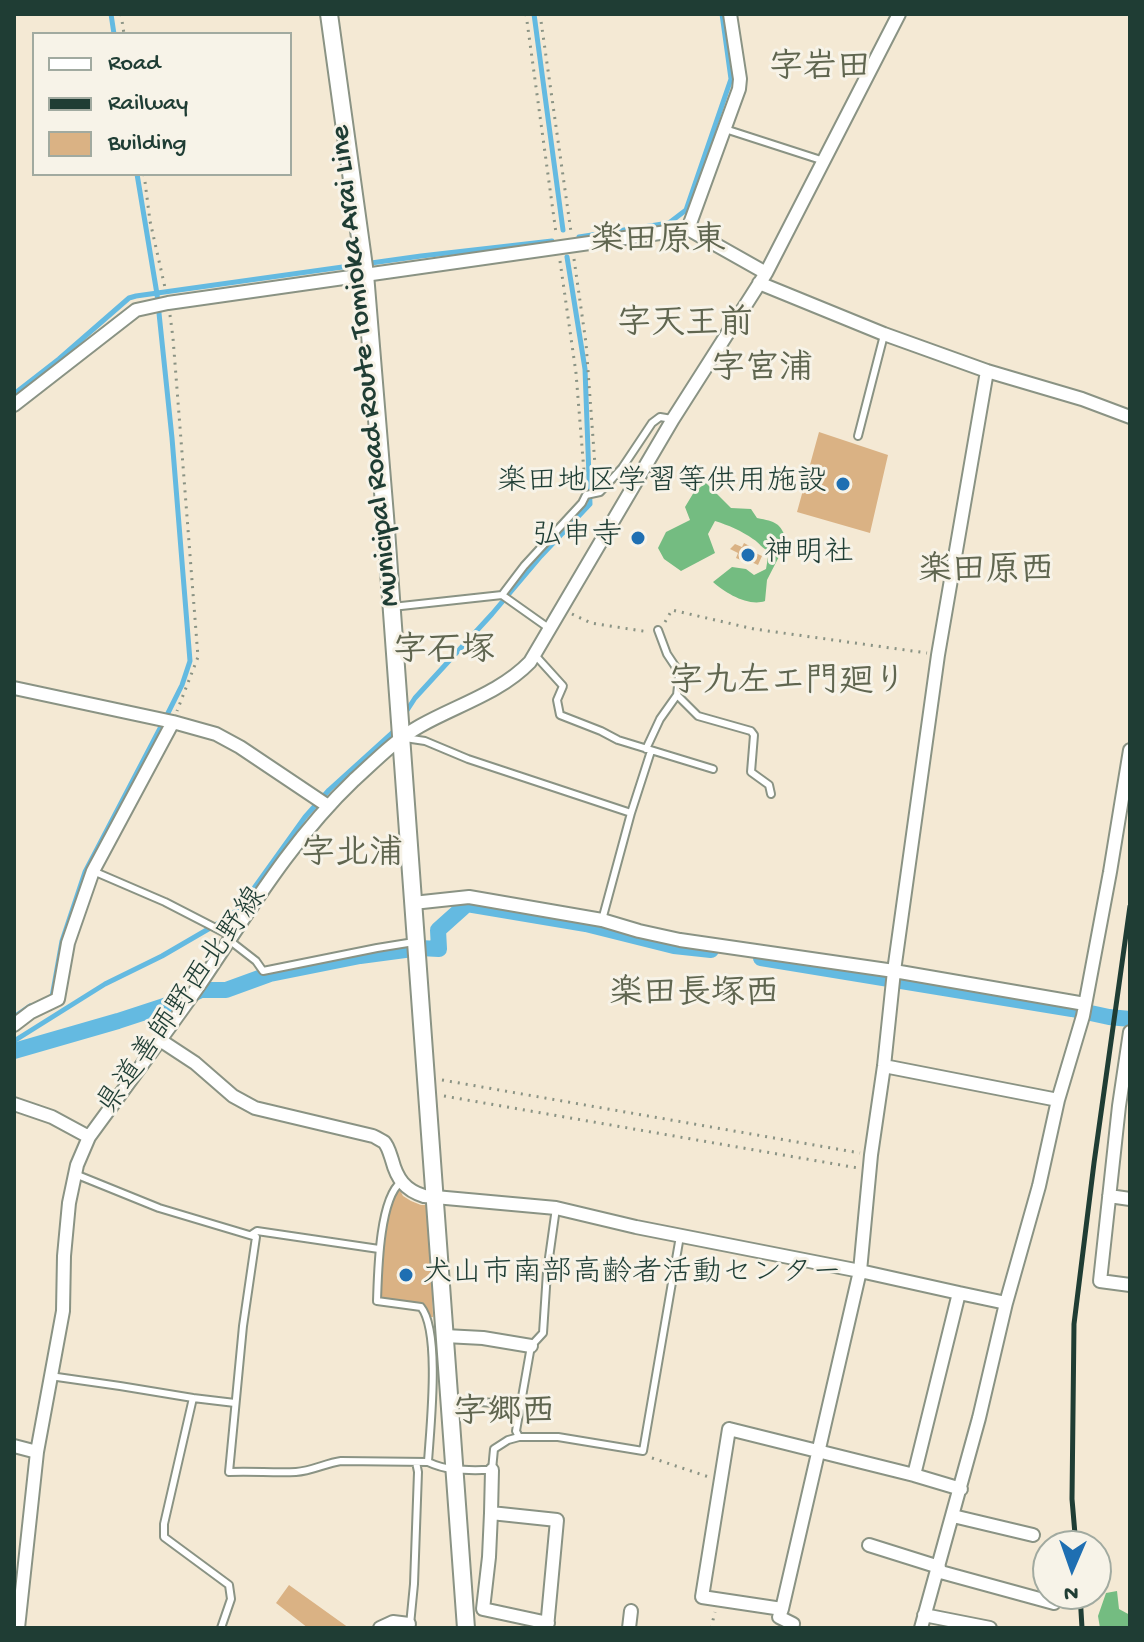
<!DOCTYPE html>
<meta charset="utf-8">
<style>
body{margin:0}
#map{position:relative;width:1144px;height:1642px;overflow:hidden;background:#f4e9d4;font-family:"Gochi Hand",sans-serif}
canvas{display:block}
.frame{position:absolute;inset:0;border:16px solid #1f3d34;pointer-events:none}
.legend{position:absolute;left:32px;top:32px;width:260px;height:144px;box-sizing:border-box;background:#f7f3e8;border:2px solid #a1aaa0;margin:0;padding:10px 14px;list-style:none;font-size:24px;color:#1f3d34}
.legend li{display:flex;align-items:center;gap:16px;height:40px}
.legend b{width:40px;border:2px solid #a1aaa0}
.north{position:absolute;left:1032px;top:1530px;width:80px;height:80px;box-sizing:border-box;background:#f7f3e8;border:2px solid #a1aaa0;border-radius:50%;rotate:182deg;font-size:22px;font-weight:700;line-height:32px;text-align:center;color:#1f3d34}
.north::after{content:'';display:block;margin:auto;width:28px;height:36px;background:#1f6fb2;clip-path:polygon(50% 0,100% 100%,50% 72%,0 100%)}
</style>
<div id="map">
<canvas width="1144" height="1642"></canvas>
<div class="frame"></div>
<ul class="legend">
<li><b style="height:10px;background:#fff"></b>Road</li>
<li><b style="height:10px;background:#1f3d34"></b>Railway</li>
<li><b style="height:22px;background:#dab284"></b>Building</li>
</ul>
<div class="north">N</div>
</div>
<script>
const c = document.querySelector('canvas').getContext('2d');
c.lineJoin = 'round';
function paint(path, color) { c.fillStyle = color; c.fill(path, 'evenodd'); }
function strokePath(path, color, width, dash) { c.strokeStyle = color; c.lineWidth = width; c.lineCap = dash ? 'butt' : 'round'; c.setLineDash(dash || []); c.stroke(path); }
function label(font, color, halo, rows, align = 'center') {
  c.font = font + ' "Gochi Hand","Klee One",sans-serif'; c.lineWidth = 6; c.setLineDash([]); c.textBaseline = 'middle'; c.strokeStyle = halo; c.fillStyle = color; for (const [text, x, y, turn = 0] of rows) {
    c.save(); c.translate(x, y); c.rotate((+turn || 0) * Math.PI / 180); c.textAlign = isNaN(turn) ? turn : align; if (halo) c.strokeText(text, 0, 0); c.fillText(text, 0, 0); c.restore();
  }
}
paint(new Path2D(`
 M706,483L731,508L751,509L757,518C776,522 780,522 787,541L767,580L765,601C749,607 725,593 713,582L732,567L746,569L754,575L766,569L769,551C761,548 760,543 753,539C742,531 728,525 715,521L708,534L715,553L681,571L664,559L658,548L666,532L690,520L685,507L694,492Z
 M1117,1591L1119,1609L1130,1615V1628H1100L1098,1616L1106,1593Z`), '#74bc81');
strokePath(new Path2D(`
 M111,14L114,34
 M534,14L563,230
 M579,237L669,223L686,210L731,79L722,14
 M14,394L59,359L129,298L136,296L421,256L552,241
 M404,715L415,698L492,614L541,556L590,504L585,369L567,257
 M50,998L52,997L62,941L85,872L167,715L182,685L190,661L172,438L157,294L137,174
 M14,1017L30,1006
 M14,1041L105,984L162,956L217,924L239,909L305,817L329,790L393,732L397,727`), '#64bae1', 5);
strokePath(new Path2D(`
 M761,958L1072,1009L1109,1017L1130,1019
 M14,1051L118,1021L173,1003L201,990H226L270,974L360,956L420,948L439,949L438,930L467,904L586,924L674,946L711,950`), '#64bae1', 16);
paint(new Path2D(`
 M819,432L888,455L870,533L797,512Z
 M744,543L753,548L751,551L762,556L758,565L747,560L743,561L736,558L738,553L730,549L735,544L742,547Z
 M400,1190L403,1196L411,1201L421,1205H429L433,1317H430L421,1304L379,1299L380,1251L391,1200Z
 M289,1585L349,1628H308L276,1603Z`), '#dab284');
const service = new Path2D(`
 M725,129L824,161
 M858,436L884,335
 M502,595L550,629
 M392,607L502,595L524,566L582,503L586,495L600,492L622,468L652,423L660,417L672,419
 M535,655L563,686L557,700L560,715L601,731L618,740L713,769
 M677,695L698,716L751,731L754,735L751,772L769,785L771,794
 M405,738L425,741L468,759L631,813
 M646,749L660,719L677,695L678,686L679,678L675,666L667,654L658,630
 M93,871L165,902L231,936
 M602,920L631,813L651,751
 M229,940L256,961L263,971L377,948L414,942
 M75,1174L159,1208L256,1237L243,1326L229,1472C252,1471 274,1473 296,1472C312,1471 326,1463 341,1461L428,1462
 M401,1182C379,1199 378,1273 377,1301L421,1307C441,1332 430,1429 428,1462C449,1472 469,1470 492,1470L494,1449L508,1440L519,1437
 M556,1208L547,1272L543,1333L531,1346L516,1431L519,1437H558L643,1451L680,1236
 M251,1235L257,1231L379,1249
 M50,1376L120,1386L193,1398L235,1403
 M193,1398L164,1524V1537L229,1585L231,1599L221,1628
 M453,1400L521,1405
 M410,1625L414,1584L418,1472L416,1462`);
const minor = new Path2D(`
 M688,229L739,89L740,79L730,14
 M759,283L884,334L987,371L1082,399L1130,417
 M14,405L136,310L168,303L688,229L766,273
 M14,688L173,722L216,734L240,747L328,806
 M413,903L469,897L602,920L639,931L680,940L894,971L1085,1004
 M14,1025L31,1012L58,999L68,943L93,871L173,722
 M1130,1032L1119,1106L1100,1281L1130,1285
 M160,1040L195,1063L233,1096L255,1108L373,1136C374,1136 382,1141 384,1142C388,1146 390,1154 392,1160C397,1179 405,1190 424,1196L556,1208L636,1227L860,1271L959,1293L914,1475L961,1489
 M884,1066L1058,1100
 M14,1104L52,1117L89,1137
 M1109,1196L1130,1199
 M959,1293L1006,1303
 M445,1336L483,1338L531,1346
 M14,1446L37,1452
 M492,1470L491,1513L557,1520L547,1628
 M491,1513L489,1557L483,1609L548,1623
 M953,1516L1033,1535
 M869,1545L939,1567
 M937,1571L1054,1603
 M782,1609L860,1271L871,1155L884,1066L894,971L938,655L987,371
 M924,1615L990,1628
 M18,1628L37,1452L63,1311L64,1256L69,1203L77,1165L89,1137C126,1086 164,1036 200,984C248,913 292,839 354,780C375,761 395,740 420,726C457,705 500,693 530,662L673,419L766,273L899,14
 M380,1628L393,1622L409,1624
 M629,1628L631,1611
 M792,1628L793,1624L779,1617L782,1609L702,1597L729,1429L914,1475
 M921,1628L979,1418L1006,1303L1039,1186L1058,1100L1083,1016L1110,872L1130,750`);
const tertiary = new Path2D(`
 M329,14L365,274L385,516L466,1628`);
strokePath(service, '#8a9384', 10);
strokePath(minor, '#8a9384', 16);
strokePath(tertiary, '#8a9384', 20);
strokePath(new Path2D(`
 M121,14L124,34
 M526,14L556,233
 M540,14L571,232
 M144,174L150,221L166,292
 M574,259L586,343L596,479
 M560,261L576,373L585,484
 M170,315L173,338L198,657L177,711
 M572,614L591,623L649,632
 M665,622L672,610L754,629L927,653
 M442,1080L860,1153
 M444,1096L858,1168
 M652,1458L709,1477
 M711,1628L715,1612`), '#8a9384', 3, [2, 6]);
strokePath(service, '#fff', 6);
strokePath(minor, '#fff', 12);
strokePath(tertiary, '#fff', 16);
strokePath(new Path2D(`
 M1076,1546L1072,1499L1074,1324L1094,1163L1130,906
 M1080,1594L1082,1628`), '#1f3d34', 5);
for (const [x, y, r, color] of [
 [843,484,8,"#1f6fb2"],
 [638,538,8,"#1f6fb2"],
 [748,555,8,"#1f6fb2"],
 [406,1275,8,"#1f6fb2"]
]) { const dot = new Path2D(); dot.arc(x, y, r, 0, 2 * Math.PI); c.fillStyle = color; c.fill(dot); strokePath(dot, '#f7f3e8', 3); }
label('30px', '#1f3d34', '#f7f3e8', [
 ["Municipal Road Route Tomioka Arai Line",367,366,-96],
 ["県道善師野西北野線",184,1002,-55]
]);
label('30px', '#1f3d34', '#f7f3e8', [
 ["楽田地区学習等供用施設",827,484],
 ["弘申寺",622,538],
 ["神明社",764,555,"left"],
 ["犬山市南部高齢者活動センター",422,1275,"left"]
], 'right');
label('bold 34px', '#606650', '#f7f3e8', [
 ["字岩田",820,71],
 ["楽田原東",658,244],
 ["字天王前",685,327],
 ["字宮浦",762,372],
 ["楽田原西",986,574],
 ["字石塚",444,654],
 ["字九左エ門廻り",788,685],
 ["字北浦",352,857],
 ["楽田長塚西",694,997],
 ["字郷西",504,1416]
]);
</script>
